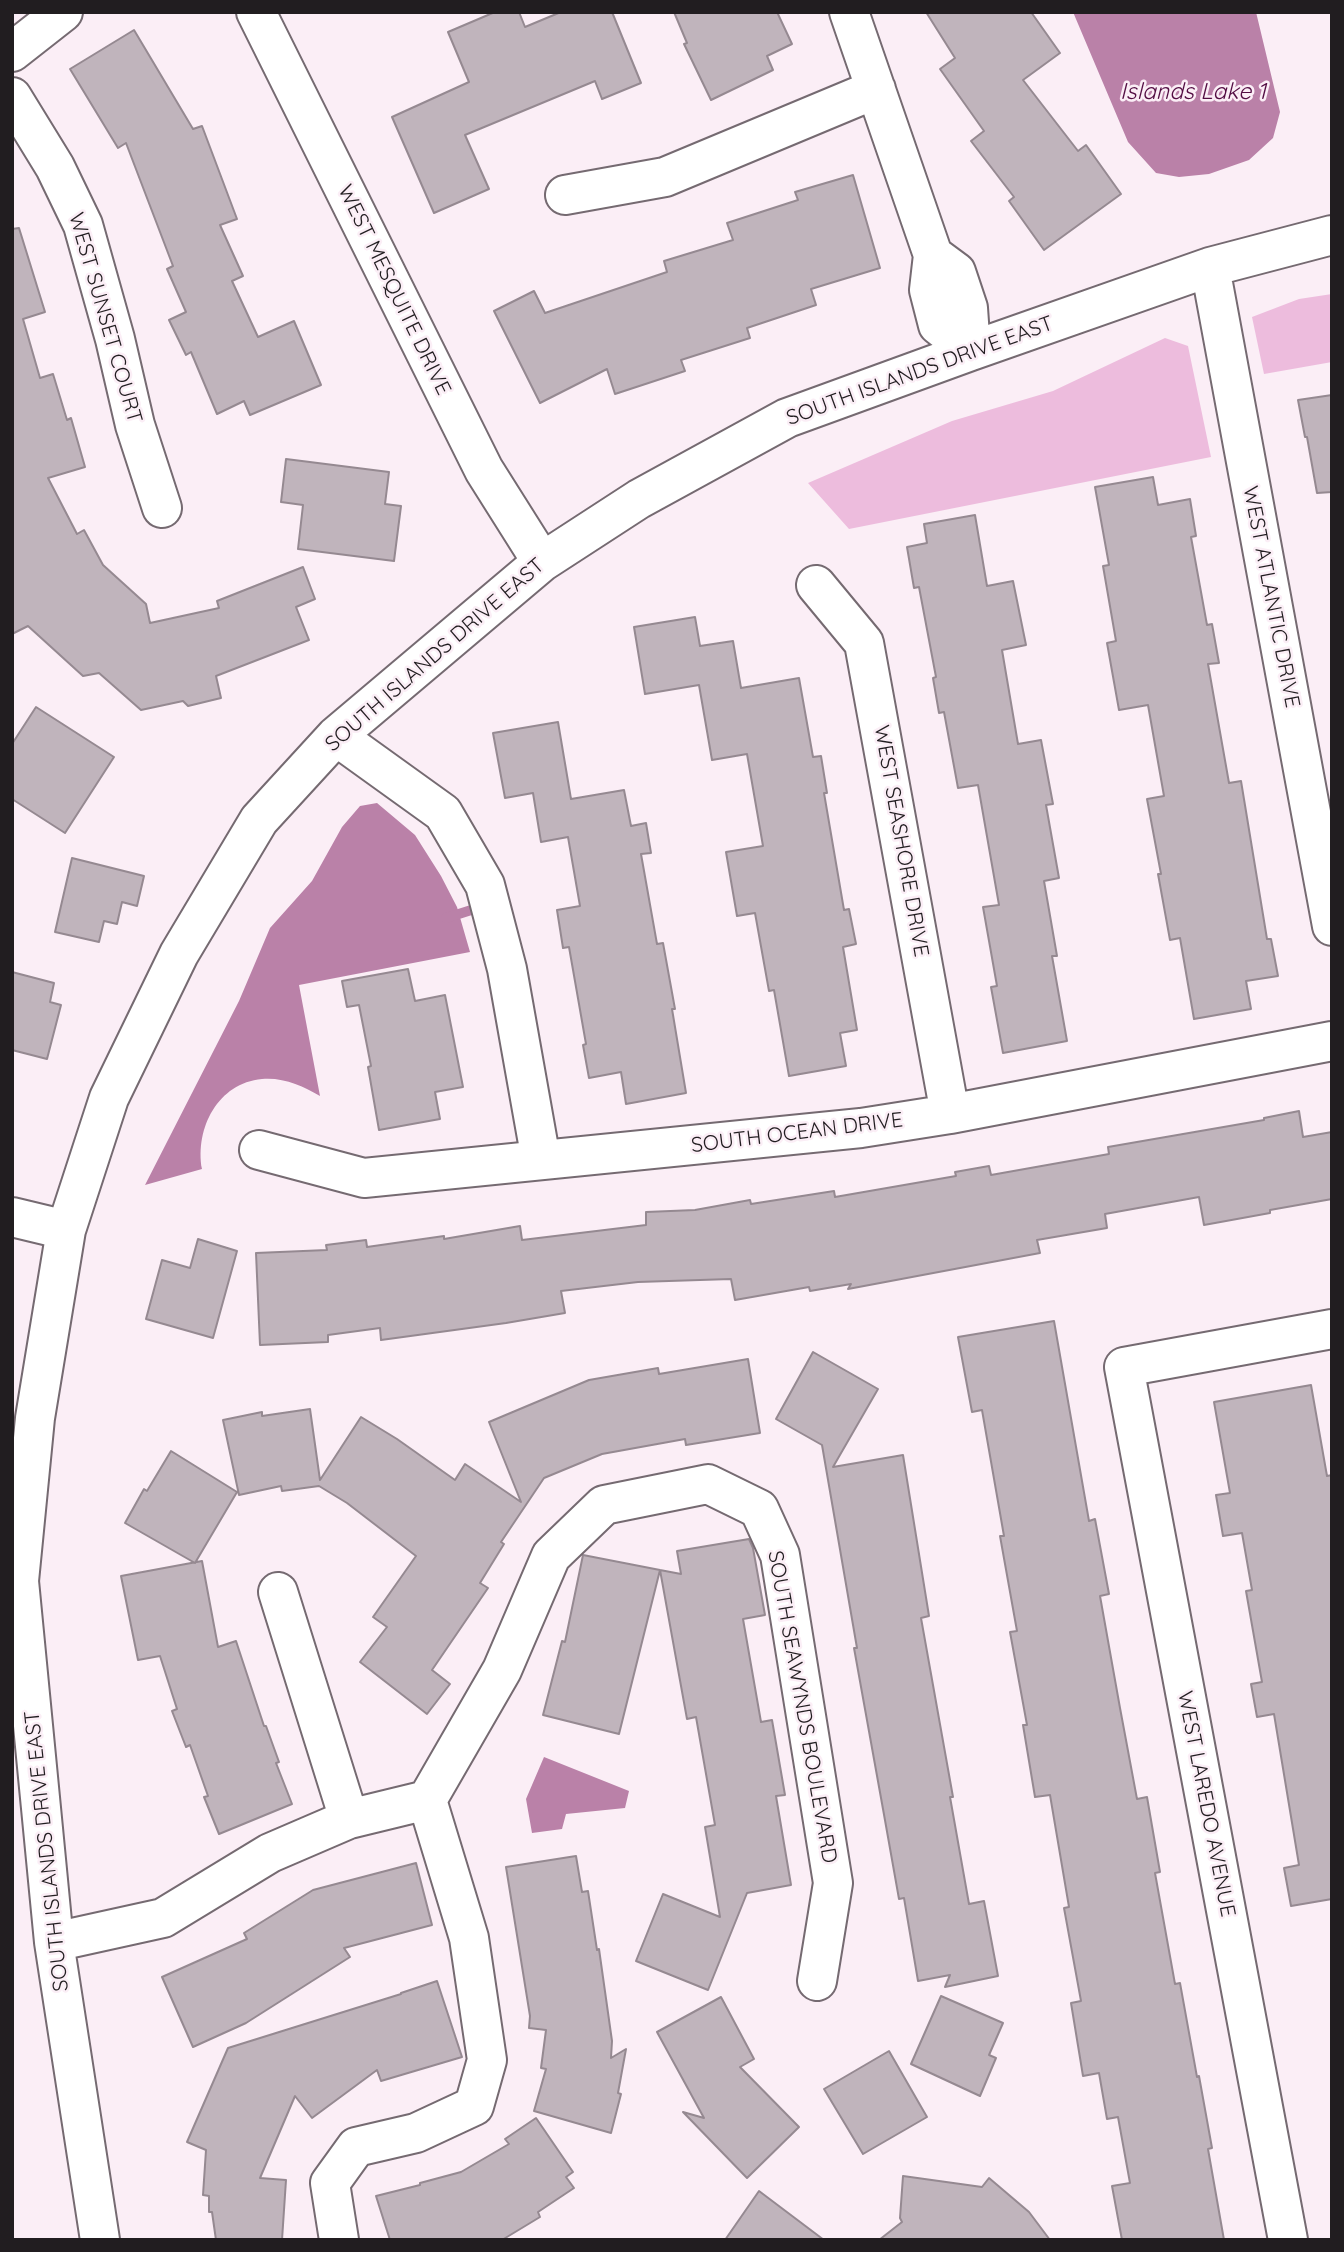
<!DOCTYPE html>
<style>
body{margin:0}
#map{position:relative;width:1344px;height:2252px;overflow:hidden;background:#fbeef6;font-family:Quicksand,sans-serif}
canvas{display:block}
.frame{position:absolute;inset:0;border:14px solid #211d20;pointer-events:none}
</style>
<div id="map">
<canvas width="1344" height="2252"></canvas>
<div class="frame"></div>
</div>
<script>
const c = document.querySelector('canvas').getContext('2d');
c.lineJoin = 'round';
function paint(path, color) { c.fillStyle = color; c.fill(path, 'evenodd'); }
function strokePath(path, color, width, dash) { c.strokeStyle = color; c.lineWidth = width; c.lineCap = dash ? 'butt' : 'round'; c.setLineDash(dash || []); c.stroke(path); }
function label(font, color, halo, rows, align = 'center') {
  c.font = font + ' Quicksand,sans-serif'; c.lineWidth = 5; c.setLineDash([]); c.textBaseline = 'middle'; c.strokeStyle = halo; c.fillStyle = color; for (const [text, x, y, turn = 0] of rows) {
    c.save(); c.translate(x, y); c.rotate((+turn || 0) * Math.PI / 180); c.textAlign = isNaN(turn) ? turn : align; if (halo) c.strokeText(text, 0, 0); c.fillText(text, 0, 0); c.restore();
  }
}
paint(new Path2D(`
 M1332,294V362L1264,374L1252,317L1299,299Z
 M1165,338L1188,346L1211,457L849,529L808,483L952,421L1053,391Z`), '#edbcdd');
paint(new Path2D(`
 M1073,12H1256L1280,112L1273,138L1249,160L1209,174L1179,177L1156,173L1128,142Z
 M377,803L415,835L441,876L457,907L470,952L299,985L320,1096C303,1086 283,1077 262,1079C218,1083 195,1128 202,1169L145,1185L239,1001L270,928L312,881L342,827L360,806Z
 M544,1757L629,1791L625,1808L566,1814L562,1829L532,1833L526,1799Z`), '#ba81a8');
strokePath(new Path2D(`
 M446,918L484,906`), '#ba81a8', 10);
const building = new Path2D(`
 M495,12H519L525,27L561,12H612L641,83L602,99L595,81L465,135L489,189L434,213L392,117L469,82L448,32Z
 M674,12H777L792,44L767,56L773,70L711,100L684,44L687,43Z
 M926,12H1031L1060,53L1023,80L1078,151L1086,145L1121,194L1044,250L1009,201L1014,197L971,141L984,131L940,69L955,58Z
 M134,30L193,129L202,126L237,219L220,225L243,276L232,281L258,337L294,321L321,385L250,415L244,401L217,414L191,352L186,355L169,320L186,312L167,269L173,266L126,143L118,148L70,69Z
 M853,175L880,268L811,289L816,305L747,328L750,338L681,360L685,371L615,394L607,369L540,403L494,311L534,291L545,313L667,272L664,261L733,240L727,223L798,200L795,192Z
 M19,228L45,312L23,319L40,378L53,374L67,420L71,418L85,467L48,478L77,534L84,530L103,565L146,604L150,623L219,608L217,601L303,567L315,599L296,607L309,640L216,676L221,698L188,706L183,701L141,710L99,673L83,676L28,626L12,634V229Z
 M1332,395V492L1317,493L1307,437H1305L1298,400Z
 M286,459L389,472L385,504L401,506L394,561L298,549L303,505L281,502Z
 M1153,477L1158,505L1190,499L1196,536L1191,537L1207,625L1212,624L1219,663L1208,664L1229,783L1241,781L1267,939H1271L1278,976L1246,981L1251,1009L1194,1019L1180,938L1170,940L1158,874H1161L1147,799L1164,796L1148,705L1119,710L1107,643L1116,641L1103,566L1109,565L1095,487Z
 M975,515L987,586L1013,581L1026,645L1002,650L1018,744L1041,740L1053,804L1046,805L1059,878L1044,881L1057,956H1052L1067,1041L1003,1053L991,987L997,986L983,907L999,905L978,785L958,788L944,712L939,713L933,678L936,677L919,587L914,588L907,547L927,543L924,524Z
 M695,617L700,646L733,641L741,688L799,678L813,757L821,756L827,793H824L844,910L849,909L856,944L843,947L857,1030L840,1033L846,1066L789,1076L774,990L769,991L755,913L737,916L726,852L763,846L747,754L712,760L699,685L645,694L634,627Z
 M36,707L114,757L65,833L12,799V744Z
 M558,722L571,799L624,790L631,826L646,823L651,853L641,854L657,944L663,943L675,1009H672L686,1093L626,1104L621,1072L589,1078L583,1045L586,1044L569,947L563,948L557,910L580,906L568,837L541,842L533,793L505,798L493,733Z
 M72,858L144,876L137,906L122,902L117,924L104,921L99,942L55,932Z
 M408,969L415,1001L445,995L463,1087L435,1092L440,1119L379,1130L368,1067L371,1066L359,1005L347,1007L342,981Z
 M12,972L54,983L50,1002L61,1005L47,1059L12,1050Z
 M1299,1111L1303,1137L1332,1132V1199L1270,1210V1213L1204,1225L1199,1197L1105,1214L1107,1228L1037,1240L1040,1253L848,1289L851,1284L810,1291L809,1287L735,1300L731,1279L638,1282L561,1291L565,1313L506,1323L381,1340L380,1328L328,1335V1342L260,1345L256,1253L327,1250L326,1245L366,1240L367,1247L444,1236V1239L520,1226L522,1240L646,1225V1212L695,1210L750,1200L751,1204L834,1191L835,1197L956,1176L955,1172L989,1166L991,1175L1109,1154L1108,1147L1264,1120V1118Z
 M198,1239L237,1251L213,1338L146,1319L162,1260L190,1268Z
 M1054,1321L1089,1521L1095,1519L1109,1594L1100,1596L1120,1708L1137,1799L1147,1797L1160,1872L1155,1873L1175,1984L1180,1983L1197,2077L1199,2076L1212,2148L1208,2149L1224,2240H1122L1112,2186L1130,2183L1118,2117L1107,2119L1099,2073L1083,2076L1071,2003L1081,2001L1064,1908L1069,1907L1050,1795L1035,1797L1023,1725H1027L1010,1632L1017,1631L1000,1536H1004L982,1410L972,1412L958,1337Z
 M813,1352L878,1389L833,1467L903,1455L929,1616L921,1618L953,1797H950L969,1904L984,1901L998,1976L945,1987L950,1975L918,1981L904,1898L899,1899L883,1809L854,1648H857L822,1445L776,1419Z
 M748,1359L760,1433L686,1445L685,1439L602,1454L544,1478L501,1542L504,1544L480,1583L488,1588L432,1670L450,1684L427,1714L360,1662L387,1627L373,1617L416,1556L347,1503L319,1486L282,1491L281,1486L239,1495L223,1420L262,1412V1416L310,1409L320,1480L361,1417L397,1439L455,1480L465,1464L521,1502L489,1422L589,1380L658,1368L659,1374Z
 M1311,1385L1327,1476L1332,1475V1899L1291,1906L1284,1868L1299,1865L1274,1714L1257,1717L1251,1684L1262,1682L1246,1591L1252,1590L1242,1533L1223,1536L1216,1495L1230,1493L1214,1402Z
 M171,1451L237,1492L195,1563L125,1523L144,1489L147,1491Z
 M749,1539L753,1548L765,1615L743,1619L761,1722L772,1720L785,1795L776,1796L791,1885L747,1893L708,1990L636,1961L663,1894L720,1917L705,1827L715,1825L696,1717L687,1719L660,1570L681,1574L677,1551Z
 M583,1555L660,1570L619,1734L543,1715L562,1641L565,1642Z
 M202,1561L218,1647L236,1641L264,1726H266L279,1762L276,1763L292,1804L219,1834L204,1797L208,1796L190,1745L186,1747L172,1711L177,1709L160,1656L138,1660L121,1576Z
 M576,1856L582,1892L588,1891L597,1950L599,1949L612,2041L611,2058L626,2049L618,2093L621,2094L611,2133L534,2111L546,2069L541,2068L546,2030L529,2028L530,2016L506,1867Z
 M416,1863L432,1925L344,1948L350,1957L246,2023L193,2047L162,1977L247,1939L244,1933L313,1890Z
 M437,1981L462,2057L381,2081L377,2070L312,2118L295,2096L260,2178L286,2180L282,2240H216L212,2212H209V2196L203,2195L206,2150L187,2142L228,2048L401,1994V1993Z
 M941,1996L1003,2023L989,2055L996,2058L980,2096L911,2064Z
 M721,1997L754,2059L740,2067L799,2127L747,2178L683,2112L704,2118L657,2032Z
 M889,2051L927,2117L863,2154L824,2089Z
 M536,2118L573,2172L566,2177L574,2188L538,2212L540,2217L502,2240H390L376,2196L420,2185V2183L461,2172L509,2144L505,2139Z
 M903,2176L982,2187L989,2178L1029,2212L1050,2240H879L902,2222L900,2218Z
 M759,2191L824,2240H725Z`);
paint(building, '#c0b4bc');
strokePath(building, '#958991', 2);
const minor = new Path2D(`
 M256,12L484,470L542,562
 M849,12L933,255L929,290L938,325L971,351
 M12,52L63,12
 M12,97L55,167L83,225L115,339L135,425L162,508
 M565,195L665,177L876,89
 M933,255L956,272L968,308L971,351
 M1210,267L1332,926
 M816,585L864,643L950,1114
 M336,736L443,813L485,885L507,969L541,1160
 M259,1150L364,1178L861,1128L950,1114L1332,1041
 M12,1217L66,1230
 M278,1592L349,1819
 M54,1942L163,1918L270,1853L349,1819L427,1800L502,1670L551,1556L604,1505L708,1484L759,1509L780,1555L833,1883L817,1981
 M100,2240L54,1942L19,1581L35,1418L66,1230L109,1098L179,954L259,820L336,736L542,562L639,499L787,418L971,351L1210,267L1332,235
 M339,2240L330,2183L356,2147L416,2133L474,2106L487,2060L469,1938L427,1800
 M1288,2240L1124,1367L1332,1329`);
strokePath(minor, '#756a71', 42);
strokePath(minor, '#fff', 38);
label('21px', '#211d20', '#fbeef6', [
 ["WEST MESQUITE DRIVE",394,290,64],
 ["WEST SUNSET COURT",105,318,74],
 ["SOUTH ISLANDS DRIVE EAST",920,371,-20],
 ["WEST ATLANTIC DRIVE",1271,597,79],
 ["SOUTH ISLANDS DRIVE EAST",435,655,-41],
 ["WEST SEASHORE DRIVE",901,841,80],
 ["SOUTH OCEAN DRIVE",797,1133,-7],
 ["SOUTH SEAWYNDS BOULEVARD",802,1707,80],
 ["WEST LAREDO AVENUE",1206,1804,79],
 ["SOUTH ISLANDS DRIVE EAST",47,1851,-96]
]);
label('italic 23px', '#530d43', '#fbeef6', [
 ["Islands Lake 1",1193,92]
]);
</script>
